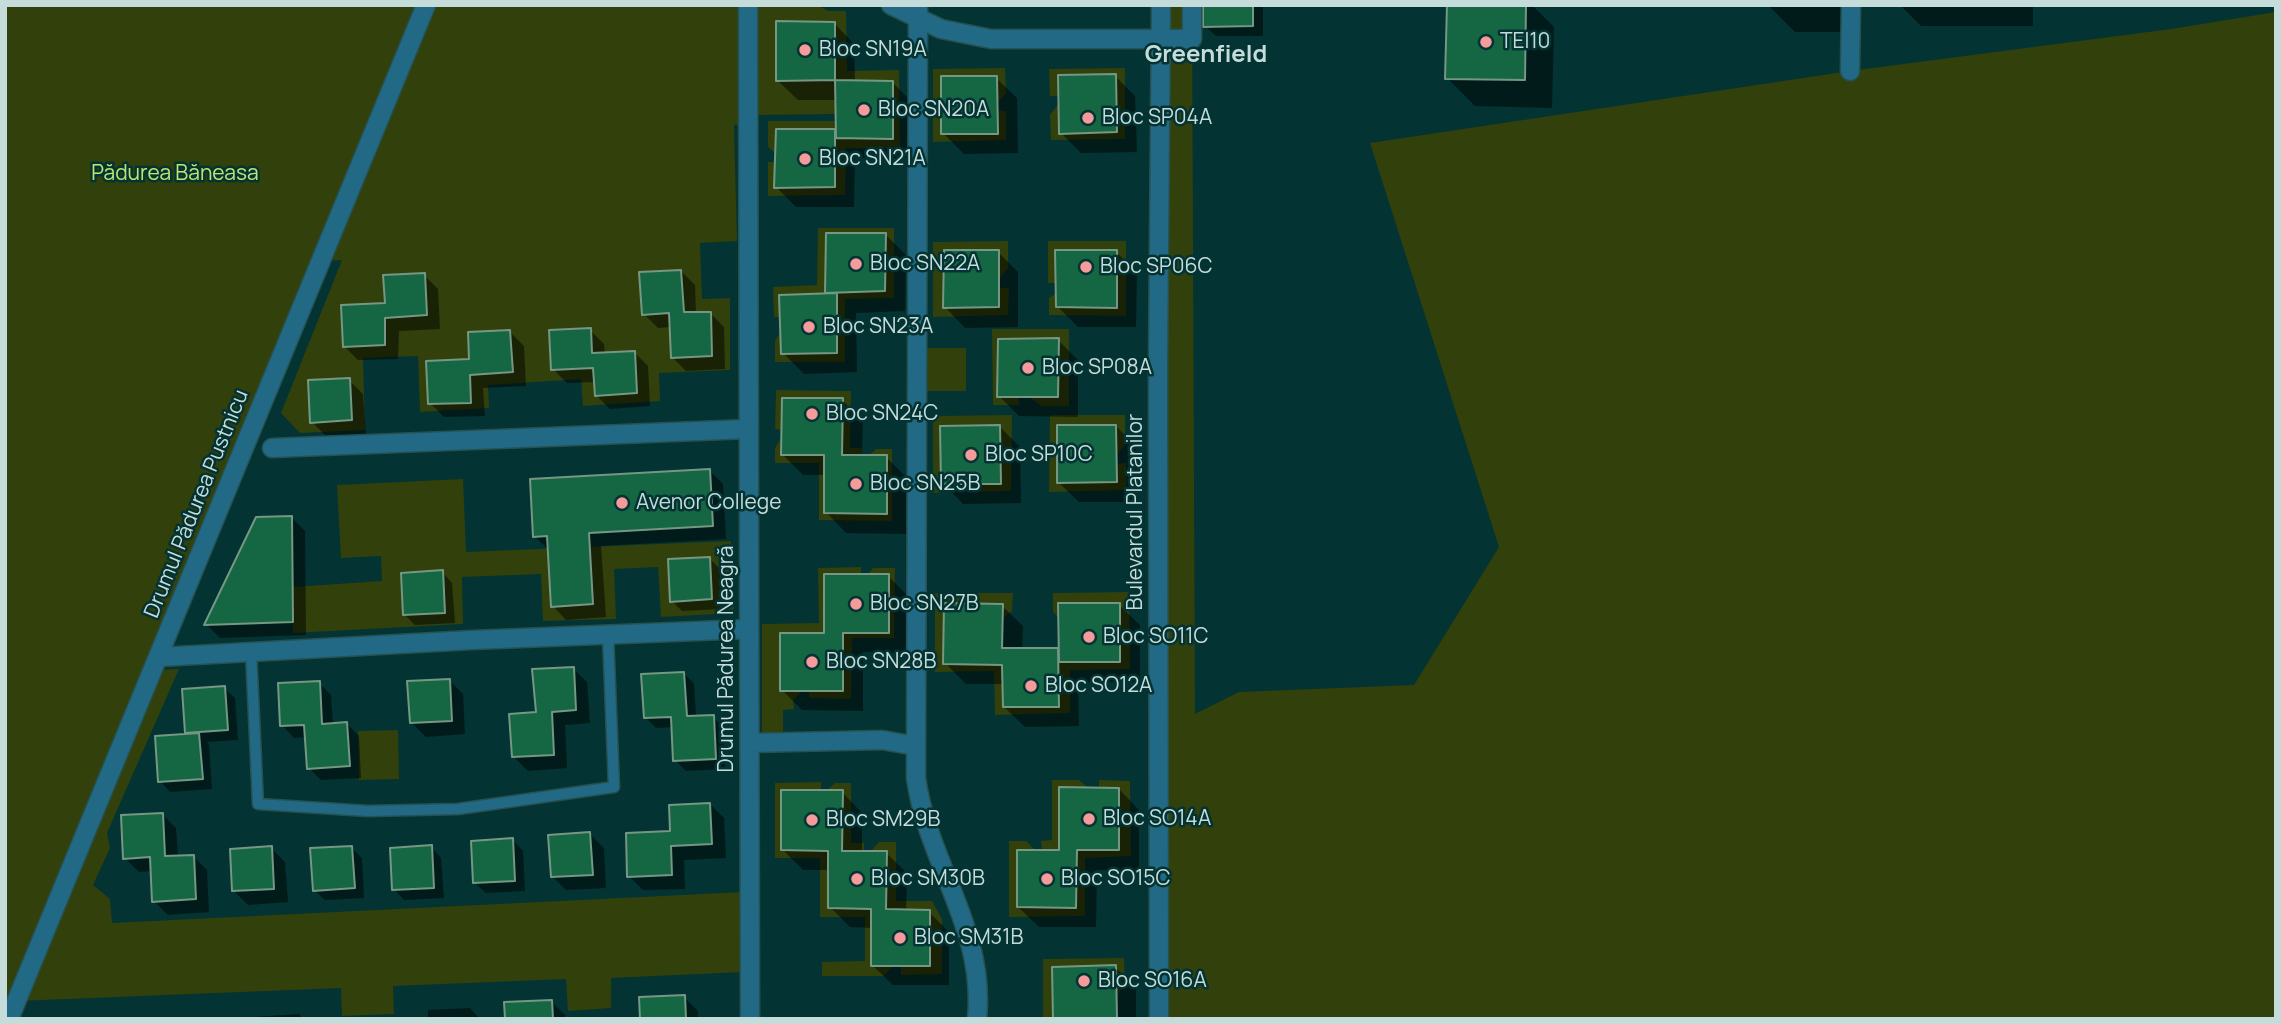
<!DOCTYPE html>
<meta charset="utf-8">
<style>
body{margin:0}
#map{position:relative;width:2281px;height:1024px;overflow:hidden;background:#033332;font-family:Manrope,sans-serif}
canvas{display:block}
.frame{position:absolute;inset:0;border:7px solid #c5dcdb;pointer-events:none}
</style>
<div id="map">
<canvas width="2281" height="1024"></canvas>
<div class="frame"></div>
</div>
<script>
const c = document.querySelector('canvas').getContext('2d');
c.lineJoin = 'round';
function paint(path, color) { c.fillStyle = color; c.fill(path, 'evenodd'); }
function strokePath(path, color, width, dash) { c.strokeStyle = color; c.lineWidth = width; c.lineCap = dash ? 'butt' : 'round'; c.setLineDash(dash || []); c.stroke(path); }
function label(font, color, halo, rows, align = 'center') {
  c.font = font + ' Manrope,sans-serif'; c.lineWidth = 5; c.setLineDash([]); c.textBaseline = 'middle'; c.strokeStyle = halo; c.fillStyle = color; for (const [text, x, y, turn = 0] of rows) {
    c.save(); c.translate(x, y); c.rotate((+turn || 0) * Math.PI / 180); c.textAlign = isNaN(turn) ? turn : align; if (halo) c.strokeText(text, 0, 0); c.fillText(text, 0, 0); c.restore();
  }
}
paint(new Path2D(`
 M5,5H748V124L734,125L737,241L700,243L702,299L730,298V370L659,373L660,401L583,406L581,379L488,385L489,408L420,412L418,356L363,358L365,430L300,433L281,413L342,260L323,261L153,670L179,669L107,833L110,848L93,885L110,899L112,923L743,892V972L611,978V1008L568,1011L566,979L393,986L394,1014L342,1016L341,988L17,1001L5,1019Z
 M757,5H816L829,11H846L847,71L899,70L900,148H846L845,195L768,196V162H775V187H835V138H893V81L836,80V114L758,115ZM776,21L834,22L835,80L776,81Z
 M1161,5H1192L1195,714L1239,692L1414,685L1499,547L1370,143L1850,71L2171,29L2276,12V1019H1159Z
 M1005,68L1006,93L997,103V76L941,77L942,134L997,111H1006V140L933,142V69Z
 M1125,68V139L1051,140L1050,115L1059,103L1060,133L1117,132L1116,74L1058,75V96H1050L1049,69Z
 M768,121H836L835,129H776L775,153L768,147Z
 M818,228H894V254L886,262V233H826L825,293L780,295V317H774L773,287L817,285Z
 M1008,241V268L999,279V250H944L943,308L998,307L999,288H1009L1008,315L933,317V242Z
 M1048,241H1126V316L1049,315V298L1055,294L1056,307V250L1055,283H1048Z
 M894,271V298L845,299V362H775V341L781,331L837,353V293L885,291L886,272Z
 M992,329H1069V406H1041L1031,398L1058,397V338L998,339L997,396L1019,398V405H993Z
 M917,348H966V391H917Z
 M776,390L851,391L850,448H862V455H842L843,398H782L781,430L775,429Z
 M1012,415L1011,491L968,492V484L1001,483L1000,425L941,426V484H960L951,492L933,493V416Z
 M1050,415H1125V445L1117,454L1116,425H1057V482H1117V464L1126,463V490L1049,492Z
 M780,440L781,455H824V513L886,514L887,456L869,455L876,449H892V521L819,520V463H775V448Z
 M463,479L466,552L731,541L734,613L661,617L658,567L614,569L616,619L543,621L541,574L462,577L463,624L293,633L292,587L382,581L381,556L341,558L337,485Z
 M861,567V574L825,633H780V690L802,691L793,701L794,709L783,710V742L762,743V624L819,623L818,568Z
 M873,568H895L894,638H852L851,699L809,698V691H843V633H888L889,575L868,574Z
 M1129,592L1130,669L1070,670V713L995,715L994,671L935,672V593H1013L1012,611L1002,619L944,604L1002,665L1003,707H1059L1058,662H1120L1058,604V617L1053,612V593Z
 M398,730L399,779L359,780L358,731Z
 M1052,780H1079L1088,788H1059V850H1042L1041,841L1052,840Z
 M1099,780L1130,781L1131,856L1085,858V916L1009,917V841H1026L1035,850L1017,851V907L1076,908L1077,850H1119V788H1099Z
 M821,782V790H782L781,850L828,851L871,909V966H893L883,976H822V962L865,961V917H820V858H775V783Z
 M835,783H851V843H864V851H842L843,791L827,790Z
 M879,842H896V901H932L942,919V974L901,975V966L930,910L886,908L887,852L871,851Z
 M1124,958L1125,985L1117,995L1116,965L1053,967V1019H1043V959Z`), '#32400b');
paint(new Path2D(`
 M963,5H1023V6L965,7Z
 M1205,5H1263V36H1216L1205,26Z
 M1448,5H1532L1554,27L1552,108L1475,106L1447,78Z
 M1768,5H1844V32H1795Z
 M1900,5H2033V26H1921Z
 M834,23L854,44L855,82H892L913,103V158H858L855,155L854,207H796L776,187L835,131L837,134V100H798L777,80Z
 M1115,76L1135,96L1137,152L1081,153L1061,133Z
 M996,78L1017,98L1018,153L964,154L943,133Z
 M885,234L906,255L905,311L856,313L857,372L804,374L783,353L829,295L827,292Z
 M998,252L1018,272V327L965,328L945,307Z
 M1116,252L1137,272L1136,327H1078L1057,306Z
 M681,271L695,285L696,314L710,313L724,327L725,369L686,371L672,357L671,327L658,328L644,314Z
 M424,275L438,289L440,329L399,331L398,359L358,360L344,346L386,304Z
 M590,330L604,344L605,354L634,352L648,366L650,406L610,409L596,395V382L567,383L553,369Z
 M510,332L524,346L526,386L483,388L485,416L444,417L430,403L471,361Z
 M1058,340L1078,360V417L1019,416L999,396Z
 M349,380L363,394L366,434L326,436L312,422Z
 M842,400L863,420L862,457H886L907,478V534L846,533L826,512V475H803L782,454Z
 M1116,426L1136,447L1137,502H1079L1058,482Z
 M1000,427L1020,447L1021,503L963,504L943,483Z
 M710,471L723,484L726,539L601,546L606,617L566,620L553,606L548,549L534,536Z
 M291,517L305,531L306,635L220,638L206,624Z
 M709,558L720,569L722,609L682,611L672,601Z
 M442,572L452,583L455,623L415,625L405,615Z
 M888,576L909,597L908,653L863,652V711L802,710L782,690L826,635Z
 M1119,605L1140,625V682H1081L1078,679L1079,726L1025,727L1004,707V684H966L945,663L1002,606L1023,626L1022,650L1057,649L1060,652Z
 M573,668L587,682L590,723L565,725L567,768L528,771L514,757L538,714Z
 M684,673L694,684L696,717H713L723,727L725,769L686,771L675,760L674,727L656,728L646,718Z
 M449,680L463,694L465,734L426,737L412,723Z
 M319,683L331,695L333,725L347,724L359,736L361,778L321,780L309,768L307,737L294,738L282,725Z
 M224,688L235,698L238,740L207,742L209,745L212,789L170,792L160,781L189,735L187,733Z
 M1119,789L1139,810V870H1097L1096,927H1039L1018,907L1060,852Z
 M842,792L862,813V853H886L907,873L906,911L929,912L949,932V985H893L872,965V928L850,927L830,907V870H803L782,849Z
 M710,804L724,818L726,858L684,860L685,889L643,890L629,876L672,833Z
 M162,814L176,828L178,857L193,856L207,870L209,912L168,915L154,901L152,871L139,872L125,858Z
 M590,834L604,848L606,888L566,890L552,876Z
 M513,840L523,851L525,891L486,893L475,883Z
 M431,847L441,858L444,898L404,900L394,889Z
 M271,848L285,862L288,902L248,905L234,891Z
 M352,848L362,858L364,898L325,900L314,890Z
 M1115,967L1136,987V1019H1055Z
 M684,997L698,1011V1019H642Z
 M551,1001L565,1015V1019H507Z
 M470,1008L480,1019H428V1010Z
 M299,1014L303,1019H252V1017Z`), '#0007');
const building = new Path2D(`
 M1203,5H1253V26L1203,27Z
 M1447,5H1526L1525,80L1445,79Z
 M776,21L835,22V80L776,81Z
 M1116,74L1117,132L1059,134L1058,75Z
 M941,76H997L998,134H941Z
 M835,80L893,81V139L836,138Z
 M776,129H835V187L774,188Z
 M826,233H886L885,291L825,293Z
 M944,250H999V307L943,308Z
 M1055,250H1117V308L1056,307Z
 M681,270L684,312H711L712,356L671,358L669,313L642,315L639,272Z
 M425,273L427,315L385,318V345L343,347L341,305L385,303L383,275Z
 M837,293V353L781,354L779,295Z
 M591,328L592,353L635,351L637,393L595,396L593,368L551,370L549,330Z
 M510,330L513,372L470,375L471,403L428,404L426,361L469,359L468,332Z
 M1059,338L1058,397H997L998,339Z
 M350,378L352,420L310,423L308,380Z
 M782,398H843L842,455H887V514L824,513V455H781Z
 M1000,425L1001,484H941L940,426Z
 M1057,425H1116L1117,482L1057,483Z
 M710,469L713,526L589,533L593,604L551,607L547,536L533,537L530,479Z
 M292,516L293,622L204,625L256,517Z
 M710,557L712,599L670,602L668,559Z
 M443,570L445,613L403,615L401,573Z
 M824,574H889V633H843V691H780V633H824Z
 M944,603L1003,604L1002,648H1058L1059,707H1003L1002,665L943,664Z
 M1058,603H1120V662H1059Z
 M574,667L576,710L552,712L554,755L512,757L509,714L536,712L532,669Z
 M684,672L687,716L714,715L716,759L673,761L671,717L644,718L641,674Z
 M450,679L452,721L410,723L407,681Z
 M320,681L322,724L347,722L350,766L307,769L304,725L280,726L278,683Z
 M225,686L228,730L185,733L182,689Z
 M199,733L203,779L158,782L155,736Z
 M1059,787L1119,788V850H1077L1076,908L1017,907V850H1059Z
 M781,790H843L842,851H887L886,909L930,910V966H871V909L828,908V851L781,850Z
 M710,803L712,844L671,846L672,875L627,877L626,833L670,831L669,805Z
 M163,813L165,856L194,855L196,899L152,902L150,857L123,859L121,815Z
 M590,832L593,875L551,877L548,835Z
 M513,838L515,881L473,883L471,841Z
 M432,845L434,888L392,890L390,848Z
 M272,846L274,889L232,891L230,849Z
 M352,846L355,888L313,891L310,848Z
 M1116,965L1117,1019H1053L1052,967Z
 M685,995L686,1019H640L639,997Z
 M552,1000L553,1019H505L504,1002Z`);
paint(building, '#156642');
strokePath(building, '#759783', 2);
const service = new Path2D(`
 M251,651L258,804L368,811L458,809L614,787L608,634`);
const minor = new Path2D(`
 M748,5L750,1019
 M891,5L941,29L991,39H1192V5
 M918,5L916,778C928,864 986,928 977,1019
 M1850,71L1851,5
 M272,448L749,429
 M159,657L472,640L749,629
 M750,743L882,740L916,746
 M9,1019L426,5
 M1159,1019L1158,369L1161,5`);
strokePath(service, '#265150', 13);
strokePath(minor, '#265150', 21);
strokePath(service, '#226985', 10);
strokePath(minor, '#226985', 18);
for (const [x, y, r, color] of [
 [1486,42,7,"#f59b9b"],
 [805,50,7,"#f59b9b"],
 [864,110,7,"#f59b9b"],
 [1088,118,7,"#f59b9b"],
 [805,159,7,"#f59b9b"],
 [856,264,7,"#f59b9b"],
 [1086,267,7,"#f59b9b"],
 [809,327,7,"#f59b9b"],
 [1028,368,7,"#f59b9b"],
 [812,414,7,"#f59b9b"],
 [971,455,7,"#f59b9b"],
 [856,484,7,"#f59b9b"],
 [622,503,7,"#f59b9b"],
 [856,604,7,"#f59b9b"],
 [1089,637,7,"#f59b9b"],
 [812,662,7,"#f59b9b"],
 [1031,686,7,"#f59b9b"],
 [1089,819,7,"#f59b9b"],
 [812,820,7,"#f59b9b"],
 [857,879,7,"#f59b9b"],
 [1047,879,7,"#f59b9b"],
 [900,938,7,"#f59b9b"],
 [1084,981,7,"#f59b9b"]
]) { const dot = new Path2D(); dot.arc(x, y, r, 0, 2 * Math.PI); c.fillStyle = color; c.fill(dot); strokePath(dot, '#033332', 2.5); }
label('21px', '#c5dcdb', '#033332', [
 ["TEI10",1500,42],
 ["Bloc SN19A",819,50],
 ["Bloc SN20A",878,110],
 ["Bloc SP04A",1102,118],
 ["Bloc SN21A",819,159],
 ["Bloc SN22A",870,264],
 ["Bloc SP06C",1100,267],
 ["Bloc SN23A",823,327],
 ["Bloc SP08A",1042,368],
 ["Bloc SN24C",826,414],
 ["Bloc SP10C",985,455],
 ["Bloc SN25B",870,484],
 ["Avenor College",636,503],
 ["Bloc SN27B",870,604],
 ["Bloc SO11C",1103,637],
 ["Bloc SN28B",826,662],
 ["Bloc SO12A",1045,686],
 ["Bloc SO14A",1103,819],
 ["Bloc SM29B",826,820],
 ["Bloc SM30B",871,879],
 ["Bloc SO15C",1061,879],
 ["Bloc SM31B",914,938],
 ["Bloc SO16A",1098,981]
], 'left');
label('21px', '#bfe46f', '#033332', [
 ["Pădurea Băneasa",175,174]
]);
label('21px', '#c5dcdb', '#033332', [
 ["Drumul Pădurea Pustnicu",197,504,-68],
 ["Bulevardul Platanilor",1136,512,-90],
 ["Drumul Pădurea Neagră",727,659,-90]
]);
label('bold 24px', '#c5dcdb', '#033332', [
 ["Greenfield",1206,55]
]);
</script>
